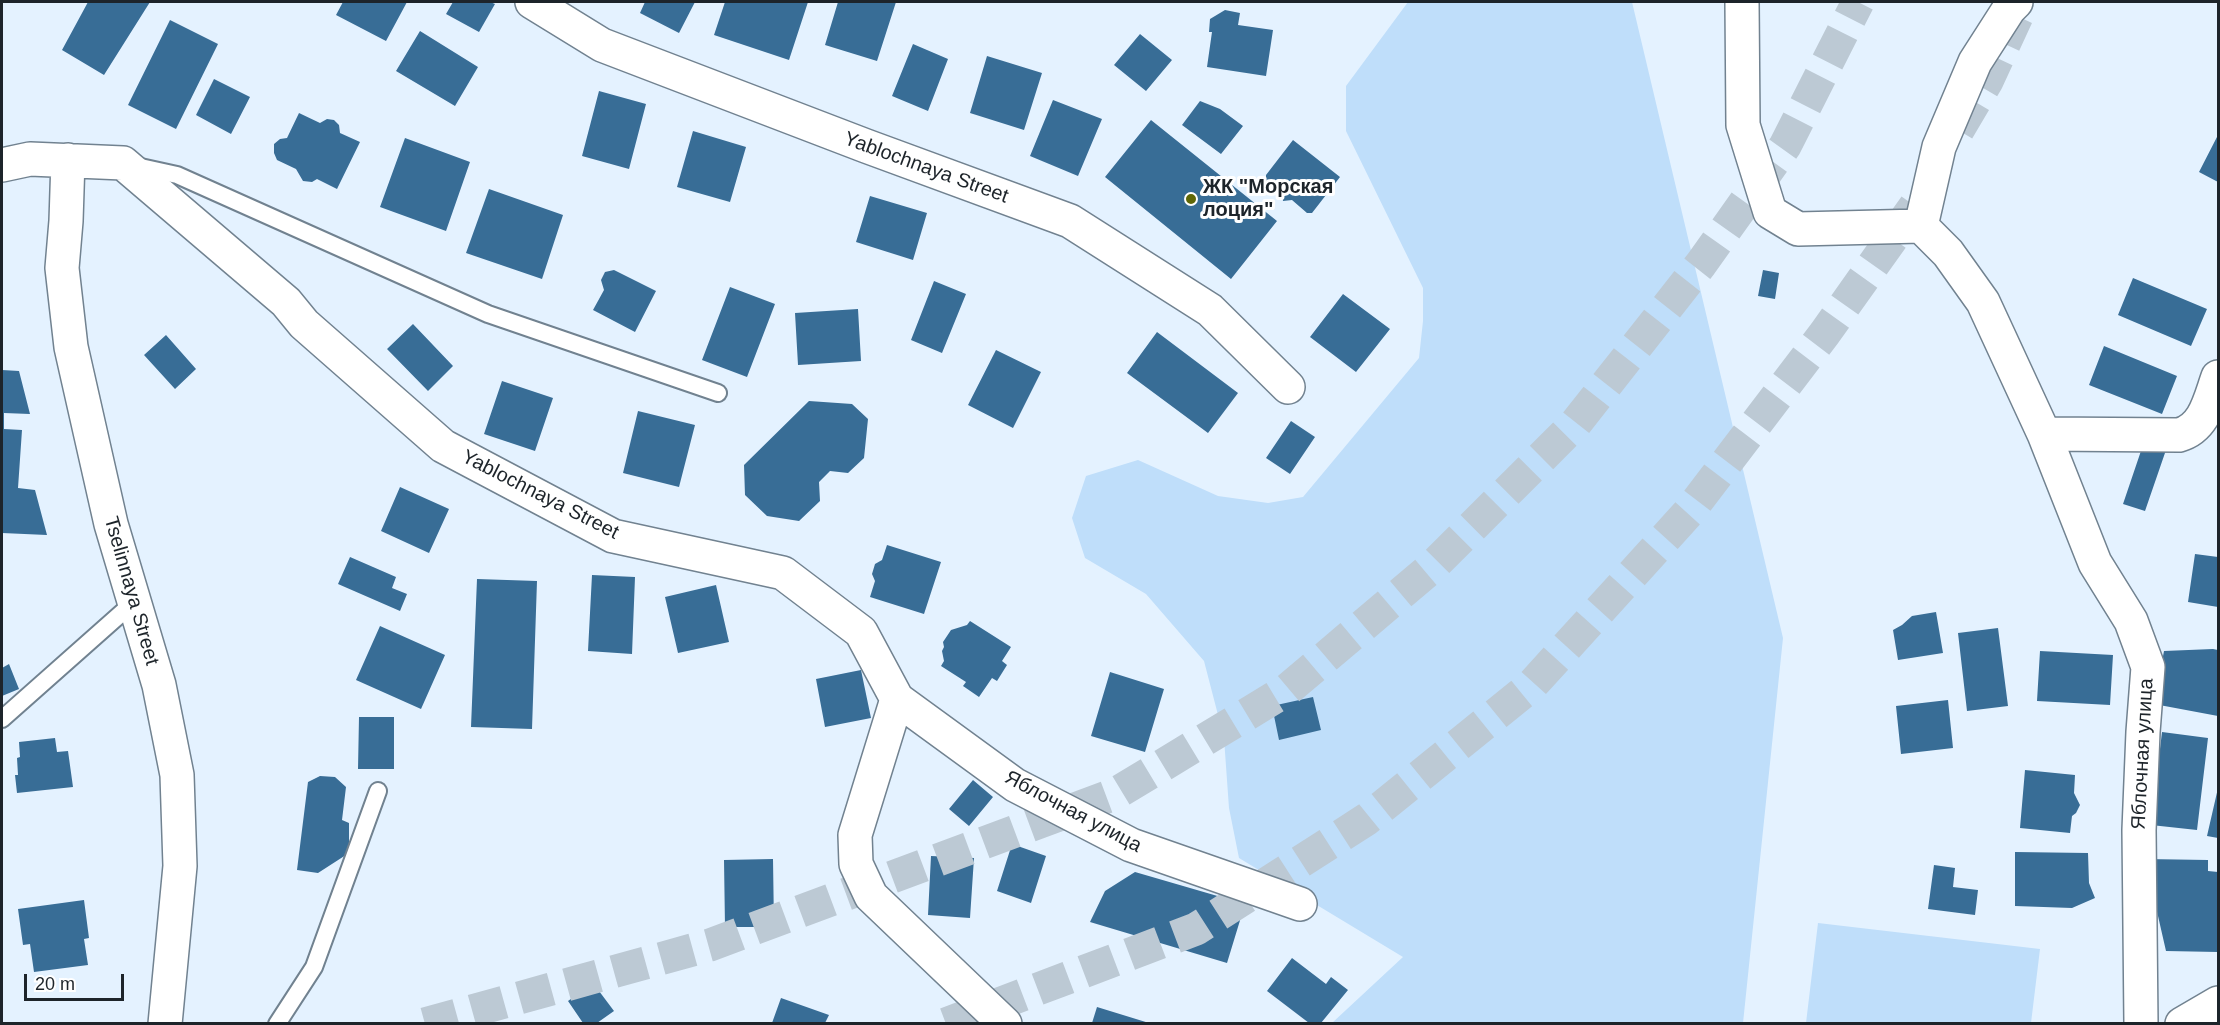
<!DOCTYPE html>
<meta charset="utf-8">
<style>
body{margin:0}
#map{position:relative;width:2220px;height:1025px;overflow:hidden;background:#e4f2ff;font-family:Helvetica,sans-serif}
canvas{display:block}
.frame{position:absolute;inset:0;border:3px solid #1d242a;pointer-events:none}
.scale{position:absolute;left:24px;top:974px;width:100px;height:27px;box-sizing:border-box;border:3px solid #1d242a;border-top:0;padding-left:8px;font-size:18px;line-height:21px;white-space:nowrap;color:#1d242a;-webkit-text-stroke:4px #fff;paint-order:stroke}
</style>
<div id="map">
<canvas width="2220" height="1025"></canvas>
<div class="frame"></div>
<div class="scale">20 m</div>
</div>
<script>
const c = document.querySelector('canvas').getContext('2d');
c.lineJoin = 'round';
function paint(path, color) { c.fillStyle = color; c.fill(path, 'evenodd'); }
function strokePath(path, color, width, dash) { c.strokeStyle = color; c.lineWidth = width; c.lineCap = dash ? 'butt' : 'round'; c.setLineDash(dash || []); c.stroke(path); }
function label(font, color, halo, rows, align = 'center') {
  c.font = font + ' Helvetica,sans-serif'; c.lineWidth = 6; c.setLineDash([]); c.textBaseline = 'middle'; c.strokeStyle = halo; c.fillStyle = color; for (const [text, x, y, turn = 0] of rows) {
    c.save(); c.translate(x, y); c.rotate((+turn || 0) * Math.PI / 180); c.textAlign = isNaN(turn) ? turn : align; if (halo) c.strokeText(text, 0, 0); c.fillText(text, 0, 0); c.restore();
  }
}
paint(new Path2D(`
 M1408,2H1632L1783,638L1743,1023H1332L1403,957L1239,858L1229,808L1224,738L1204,661L1146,594L1085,558L1072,518L1086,476L1138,460L1218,496L1268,503L1303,497L1419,358L1423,321V288L1346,131V86Z
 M1818,923L2040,949L2031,1023H1806Z`), '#bfdefa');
paint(new Path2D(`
 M88,2H150L104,75L62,50Z
 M343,2H407L386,41L336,15Z
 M453,2H490L495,4L479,32L446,14Z
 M645,2H695L679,33L640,13Z
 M725,2H808L789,60L714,35Z
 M838,2H896L877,61L825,45Z
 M1225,10L1240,13L1238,25L1273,30L1266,76L1207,67L1212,32H1209L1210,19Z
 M170,20L218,44L176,129L128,105Z
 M420,31L478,67L455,106L396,71Z
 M1140,34L1172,60L1146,91L1114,65Z
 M913,44L948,59L928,111L892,96Z
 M987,56L1042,73L1024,130L970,113Z
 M214,79L250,97L231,134L196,115Z
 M599,91L646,104L629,169L582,156Z
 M1053,100L1102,119L1078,176L1030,156Z
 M1200,101L1220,109L1243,126L1221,154L1182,125Z
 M299,113L320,123L327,119L334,120L339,125L340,133L360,142L337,189L317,179L312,182L303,181L296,169L277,160L274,153V144L280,139L287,138Z
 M1151,120L1277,221L1231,279L1105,177Z
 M693,131L746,147L730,202L677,187Z
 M2218,135V182L2199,172Z
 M405,138L470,162L446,231L380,207Z
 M1293,140L1340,177L1312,213H1307L1292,200L1283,201L1282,193L1266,181V175Z
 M489,189L563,215L542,279L466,253Z
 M870,196L927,213L913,260L856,242Z
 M614,270L656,291L635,332L593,310L604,290L601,280L605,272Z
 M1763,270L1779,273L1775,299L1758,296Z
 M2133,278L2207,309L2191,346L2118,315Z
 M934,281L966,294L942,353L911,340Z
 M730,287L775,304L747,377L702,360Z
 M1343,294L1390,329L1356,372L1310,337Z
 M858,309L861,361L798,365L795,313Z
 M413,324L453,366L428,391L387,349Z
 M1157,332L1238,393L1208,433L1127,373Z
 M166,335L196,369L175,389L144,355Z
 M2104,346L2177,376L2162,414L2089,385Z
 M996,350L1041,372L1013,428L968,405Z
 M2,370L19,371L30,414L4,413V429L22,430L18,488L35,490L47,535L2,533Z
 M502,381L553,398L535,451L484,434Z
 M809,401L852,404L868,419L864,458L848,473L830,471L819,482L820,501L799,521L767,516L745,495L744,465Z
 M638,411L695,425L679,487L623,473Z
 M1291,421L1315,437L1290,474L1266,458Z
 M2144,442L2166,450L2145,511L2123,504Z
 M400,487L449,509L429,553L381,531Z
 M887,545L941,562L924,614L870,597L875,581L872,574L875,564L882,560Z
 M2195,554L2218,557V607L2188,602Z
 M350,557L396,577L392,588L407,594L400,611L338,584Z
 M592,575L635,577L632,654L588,651Z
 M477,579L537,581L532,729L471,727Z
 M716,585L729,642L678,653L665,597Z
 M1936,612L1943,653L1898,660L1893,630L1902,625L1912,616Z
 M970,621L1011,647L1002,661L1007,665L997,681L992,678L979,697L963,686L966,682L941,666L944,661L942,651L944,647L943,642L951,630L967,625Z
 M380,626L445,655L421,709L356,680Z
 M1998,628L2008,706L1967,711L1958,633Z
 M2213,649L2218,650V716L2154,704L2164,651Z
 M2040,651L2113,655L2110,705L2037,701Z
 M9,664L19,689L2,696V668Z
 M861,670L871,718L825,727L816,679Z
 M1110,672L1164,689L1145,752L1091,736Z
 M1313,697L1321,730L1279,740L1272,706Z
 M1948,700L1953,748L1901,754L1896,706Z
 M359,717H394V769H358Z
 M2162,732L2208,738L2197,830L2151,825Z
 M55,738L57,752L68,751L73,787L17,793L15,775H18L17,758L20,757L19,742Z
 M2025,770L2075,775L2074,793L2080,805L2076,813L2072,816L2070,833L2020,828Z
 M320,776L335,777L346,787L342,820L349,823V853L318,873L297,870L308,782Z
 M973,780L993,797L969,826L949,809Z
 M2218,788V838L2207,836Z
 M1012,844L1046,856L1031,903L997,891Z
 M2015,852L2088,853L2089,883L2095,898L2072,908L2015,906Z
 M931,856L974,858L970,918L928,915Z
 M773,859L774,927H725L724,860Z
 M2145,859L2208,860V871L2218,872V952L2166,951Z
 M1934,865L1955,868L1953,887L1978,890L1975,915L1928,909Z
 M1135,872L1245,904L1227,963L1090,922L1105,891Z
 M84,900L89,938L84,939L88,965L34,972L30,944L23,945L18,909Z
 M1292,958L1326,984L1331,977L1348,990L1321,1023H1309L1267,991Z
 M593,983L614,1011L597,1023H583L568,1001Z
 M781,998L829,1015L825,1023H772Z
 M1097,1007L1149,1023H1092Z`), '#386d96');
strokePath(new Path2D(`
 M1958,130L1987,81L2017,16
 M425,1024L710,945L1115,794L1287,690L1431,568L1576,423L1701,264L1785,146L1858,2
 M946,1024L1196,929L1367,819L1531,686L1688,513L1825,333L1915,206`), '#bcc9d4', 33, [33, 16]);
const service = new Path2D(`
 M136,166L177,175L488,314L718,393
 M2,719L134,602
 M277,1024L314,967L378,791`);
const minor = new Path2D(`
 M532,2L602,45L866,146L1070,221L1210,310L1288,387
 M1742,2L1743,125L1770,212L1798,229L1921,226L1948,253L1983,302L2044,434L2095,563L2131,621L2148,667L2143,732L2139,830L2141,1024
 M68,160L66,221L62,268L71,347L111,524L159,685L177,775L180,866L165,1024
 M2,165L30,159L123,163L286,302L304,324L443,446L613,536L783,573L861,632L897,699L855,835L856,864L871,896L1005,1024
 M1921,226L1939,147L1975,62L2009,9L2016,2
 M2044,434L2179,435C2205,428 2210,399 2218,377
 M897,699L1015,785L1131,845L1300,904
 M2182,1024L2218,1003`);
strokePath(service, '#718290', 20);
strokePath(minor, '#718290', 36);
strokePath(service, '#fff', 16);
strokePath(minor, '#fff', 33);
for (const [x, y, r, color] of [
 [1191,199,6,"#5f6706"]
]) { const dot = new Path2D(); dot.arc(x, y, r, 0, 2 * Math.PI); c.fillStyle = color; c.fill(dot); strokePath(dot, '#fff', 2); }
label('20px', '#1d242a', '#fff', [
 ["Yablochnaya Street",926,168,20],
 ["Yablochnaya Street",540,495,27],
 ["Tselinnaya Street",131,591,74],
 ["Яблочная улица",2143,754,-87],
 ["Яблочная улица",1073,812,28]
]);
label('bold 20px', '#1d242a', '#fff', [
 ["ЖК \"Морская",1203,187],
 ["лоция\"",1203,210]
], 'left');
</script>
